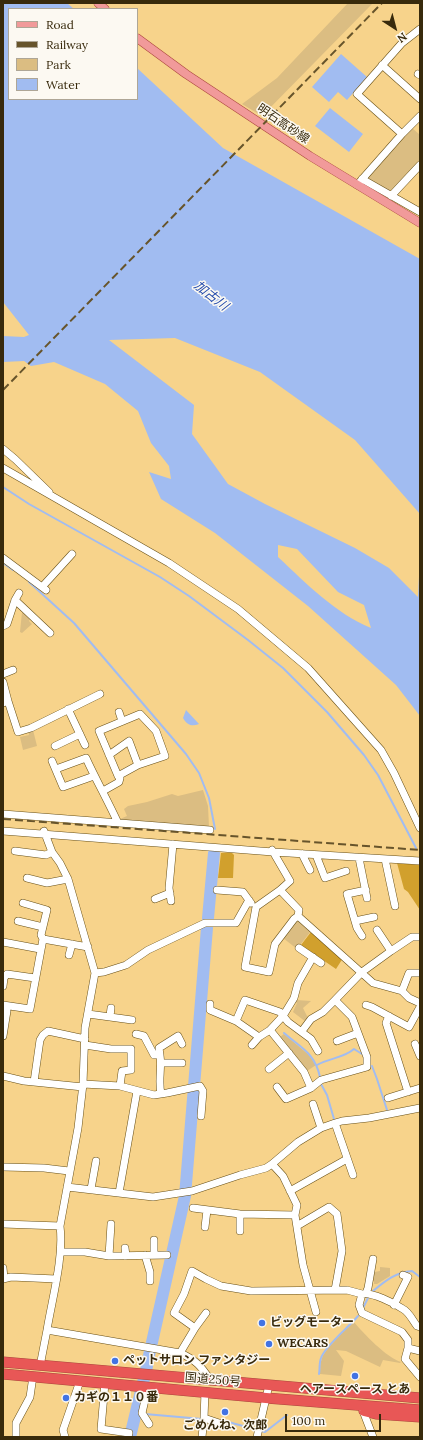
<!DOCTYPE html>
<meta charset="utf-8">
<style>
body{margin:0}
#map{position:relative;width:423px;height:1440px;overflow:hidden;background:#f7d38b;font-family:Lora,serif}
canvas{display:block}
.frame{position:absolute;inset:0;border:4px solid #382a0c;pointer-events:none}
.legend{position:absolute;left:8px;top:8px;width:130px;height:92px;box-sizing:border-box;background:#fcf9f2;border:1px solid #aea696;margin:0;padding:5px 7px;list-style:none;font-size:12px;color:#382a0c}
.legend li{display:flex;align-items:center;gap:8px;height:20px}
.legend b{width:20px;border:1px solid #aea696}
.north{position:absolute;left:375px;top:8px;width:40px;height:40px;-webkit-text-stroke:3px #fcf9f2;paint-order:stroke;rotate:144deg;font-size:11px;font-weight:700;line-height:16px;text-align:center;color:#382a0c}
.north::after{content:'';display:block;margin:auto;width:14px;height:18px;background:#382a0c;clip-path:polygon(50% 0,100% 100%,50% 72%,0 100%)}
.scale{position:absolute;left:285px;top:1414px;width:96px;height:18px;box-sizing:border-box;border:2px solid #382a0c;border-top:0;padding-left:5px;font-size:12px;line-height:14px;white-space:nowrap;color:#382a0c;-webkit-text-stroke:3px #fcf9f2;paint-order:stroke}
</style>
<div id="map">
<canvas width="423" height="1440"></canvas>
<div class="frame"></div>
<ul class="legend">
<li><b style="height:5px;background:#f19a9a"></b>Road</li>
<li><b style="height:5px;background:#67542b"></b>Railway</li>
<li><b style="height:11px;background:#dbbd82"></b>Park</li>
<li><b style="height:11px;background:#a1bcf1"></b>Water</li>
</ul>
<div class="north">N</div>
<div class="scale">100 m</div>
</div>
<script>
const c = document.querySelector('canvas').getContext('2d');
c.lineJoin = 'round';
function paint(path, color) { c.fillStyle = color; c.fill(path, 'evenodd'); }
function strokePath(path, color, width, dash) { c.strokeStyle = color; c.lineWidth = width; c.lineCap = dash ? 'butt' : 'round'; c.setLineDash(dash || []); c.stroke(path); }
function label(font, color, halo, rows, align = 'center') {
  c.font = font + ' Lora,"Noto Sans JP",serif'; c.lineWidth = 3; c.setLineDash([]); c.textBaseline = 'middle'; c.strokeStyle = halo; c.fillStyle = color; for (const [text, x, y, turn = 0] of rows) {
    c.save(); c.translate(x, y); c.rotate((+turn || 0) * Math.PI / 180); c.textAlign = isNaN(turn) ? turn : align; if (halo) c.strokeText(text, 0, 0); c.fillText(text, 0, 0); c.restore();
  }
}
paint(new Path2D(`
 M348,3H373L262,116L242,104L277,78Z
 M411,127L420,135V161L391,190H388L366,177Z
 M22,612L30,619L29,621L32,624L22,633L20,632Z
 M33,730L37,746L23,750L20,737L29,735L28,731Z
 M203,790L208,806L209,827L122,820L120,819L127,816L124,809L128,806L147,802L172,794L178,796Z
 M296,921H300L311,931L297,949L283,938Z
 M296,1000L311,1001L303,1008L308,1018L306,1022L293,1012L297,1003L294,1002Z
 M284,1034L309,1055L316,1065L307,1071L280,1037Z
 M380,1267L390,1268V1276L377,1284H374V1281H373L374,1272L380,1271Z
 M354,1322C363,1333 387,1358 401,1362L400,1363L383,1360L380,1367L346,1351L336,1350L344,1361L341,1376L320,1374C320,1369 320,1363 322,1358C325,1349 346,1329 354,1322Z`), '#dbbd82');
paint(new Path2D(`
 M221,853H232L234,855L233,878H218Z
 M397,863L420,865V910L408,892L404,889Z
 M311,932L343,958L336,969L301,945Z`), '#d1a02d');
paint(new Path2D(`
 M3,3H67L74,9H9V99H137V68L223,148L420,259V514L355,440L260,372L175,338L109,340L194,405L192,434L228,484L265,504L355,548L389,568L418,597L420,556V716L396,685L308,606L215,533L161,499L149,472L171,479L169,466L151,443L138,411L105,384L54,362L31,366L24,361L3,362V336L24,337L29,335L3,302ZM278,545L297,549L338,592L364,605L371,628C335,613 307,584 278,557Z
 M341,54L367,77L347,100L338,92L329,102L312,87Z
 M330,108L363,134L349,152L315,126Z
 M186,710L199,724C192,727 187,725 183,718Z`), '#a1bcf1');
strokePath(new Path2D(`
 M3,487L29,504L160,577L189,596L248,640L283,668L327,712L364,755L378,775L416,848
 M3,563L13,570
 M29,582L74,623L186,754L199,773L209,798L215,829
 M284,1033C301,1048 315,1053 320,1077
 M317,1065C329,1058 344,1058 354,1049L362,1054
 M372,1066L377,1079L388,1113
 M321,1084L327,1095L334,1119
 M373,1291C385,1281 396,1272 412,1271L420,1277
 M363,1308L368,1298
 M319,1374C320,1369 319,1363 321,1358C325,1346 349,1327 358,1316
 M145,1414L202,1419
 M221,1420L265,1432L287,1415`), '#a1bcf1', 2);
strokePath(new Path2D(`
 M208,918L214,853
 M148,1360L185,1196L207,928
 M130,1437L147,1366`), '#a1bcf1', 12);
const minor = new Path2D(`
 M382,65L420,99
 M418,74L420,75
 M402,134L357,94L402,43L420,29
 M362,179L420,212
 M357,185L402,134L420,116
 M391,196L420,165
 M3,449L15,459L49,492
 M3,468L169,563L238,609L308,668L381,750L394,773L420,828
 M3,558L46,590
 M42,587L72,554
 M15,600L50,633
 M3,626L7,624L15,600L19,593
 M3,674L13,670
 M3,682L8,701
 M3,703L8,701L18,732L31,728L100,694
 M68,709L85,745
 M119,712L122,721
 M55,746L80,734
 M109,755L129,741L138,765
 M52,761L63,787L94,776
 M56,769L86,758C96,780 108,801 118,823
 M103,791L119,782L120,778L118,776L99,731L140,714L156,731L165,756L138,765L118,776
 M3,814L210,830
 M3,831L273,852L420,861
 M44,831L52,852L60,863L68,879L95,973L85,1028L83,1084L78,1128L60,1226C64,1257 52,1299 47,1330L180,1353C196,1360 201,1366 211,1381
 M272,850L290,881L280,890L299,910L298,916L373,983L402,991L409,998L420,1003
 M15,851L46,855L52,852
 M302,854L310,870
 M316,855L325,878L346,871
 M359,858L367,898
 M385,859L395,906
 M27,878L47,883L68,879
 M217,890L243,892L251,903
 M280,890L256,907L245,967L269,972L275,944L294,919L298,916
 M155,899L170,893
 M171,901L169,888L173,844
 M18,921L43,927
 M355,921L374,917
 M377,930L391,951
 M362,936L357,928L347,894L366,890
 M43,939L88,947
 M3,942L40,949
 M299,948L321,963
 M69,955L72,944
 M95,973L104,972L126,965L148,950L205,923H236L249,900
 M3,986L4,978L7,974L35,978
 M402,991L409,973H420
 M210,1004V1010L236,1021L259,1037
 M3,1005L30,1009L43,939L41,935L47,910L23,903
 M366,1005L372,1007L409,1027L420,1007
 M3,1006L7,1011L3,1036
 M88,1014L132,1020
 M110,1016L111,1008
 M389,1016L386,1023L408,1092
 M236,1021L245,1000L280,1012L288,1022L311,1039L318,1051
 M270,1030L304,1072L311,1088
 M302,1031L311,1019L323,1012L335,1000
 M136,1034L144,1036L154,1055H160C162,1068 158,1081 161,1094
 M337,1041L358,1033
 M415,1044L420,1056
 M85,1045L111,1049H131V1070L122,1071L120,1086
 M252,1045L259,1037L270,1030L283,1016L294,998L298,983L313,957
 M160,1055L159,1048L178,1036L182,1044
 M161,1063H182
 M269,1069L289,1053
 M3,1076L24,1081L83,1087
 M34,1082L40,1040L43,1035L48,1031L85,1039
 M83,1084L120,1086L154,1095L167,1093L200,1086L203,1091L201,1116
 M277,1087L286,1099L311,1088L321,1080L367,1067V1057L352,1017L335,1000L362,972L391,951L412,937H420
 M388,1098L420,1088
 M313,1104L321,1128
 M335,1123L353,1175
 M272,1164L283,1176L297,1205L295,1215L303,1265L316,1312
 M3,1167L44,1168L69,1171
 M67,1187L153,1197L192,1191L240,1175L266,1168L272,1164L298,1142L321,1128L335,1123L342,1121L369,1118L420,1108
 M91,1189L96,1161
 M290,1191L347,1159
 M119,1193L137,1091
 M193,1208L240,1214L295,1215
 M3,1224L60,1226
 M297,1226L329,1207L337,1214L342,1251L335,1290
 M205,1227L207,1210
 M240,1231V1214
 M154,1240V1255
 M125,1248L126,1256
 M61,1252H85L109,1256L167,1255
 M145,1255L150,1272V1281
 M109,1256L111,1224
 M3,1268L4,1278
 M3,1279L11,1277L56,1279
 M366,1293L368,1288L373,1259
 M394,1305L408,1277L403,1275
 M206,1313L195,1328L174,1313L184,1294L192,1271L206,1279L221,1286L251,1291L347,1290L362,1294
 M408,1348V1340L402,1332L362,1313L359,1305L362,1294C372,1292 394,1303 403,1309C409,1312 413,1321 417,1326L420,1327
 M420,1351L408,1348L405,1359L420,1377
 M180,1353L195,1328
 M40,1366L47,1330
 M105,1383L101,1429L129,1433L128,1437
 M148,1387L142,1413L149,1424
 M205,1392L204,1418L222,1424
 M363,1411L373,1437
 M16,1437V1423L30,1397L33,1376
 M65,1437L63,1430L80,1381
 M202,1437L204,1418
 M257,1437L269,1385`);
const major = new Path2D(`
 M98,3L105,9
 M137,38L186,74L310,156L420,223`);
const highway = new Path2D(`
 M3,1362L420,1398
 M3,1374L266,1398L420,1410
 M364,1411L376,1414L420,1417`);
strokePath(minor, '#685017', 8);
strokePath(major, '#aa473c', 9);
strokePath(highway, '#aa473c', 11);
strokePath(minor, '#fff', 7);
strokePath(major, '#f19a9a', 8);
strokePath(highway, '#e85756', 10);
strokePath(new Path2D(`
 M3,390L382,3
 M3,819L420,850`), '#67542b', 2, [8, 4]);
for (const [x, y, r, color] of [
 [262,1323,4,"#4273e4"],
 [269,1344,4,"#4273e4"],
 [115,1361,4,"#4273e4"],
 [355,1376,4,"#4273e4"],
 [66,1398,4,"#4273e4"],
 [225,1412,4,"#4273e4"]
]) { const dot = new Path2D(); dot.arc(x, y, r, 0, 2 * Math.PI); c.fillStyle = color; c.fill(dot); strokePath(dot, '#fcf9f2', 1.5); }
label('12px', '#382a0c', '#fcf9f2', [
 ["明石高砂線",283,124,34],
 ["国道250号",213,1380,5]
]);
label('bold 12px', '#382a0c', '#fcf9f2', [
 ["ビッグモーター",270,1323],
 ["WECARS",277,1344],
 ["ペットサロン ファンタジー",123,1361],
 ["ヘアースペース とあ",355,1390,"center"],
 ["カギの１１０番",74,1398],
 ["ごめんね、次郎",225,1426,"center"]
], 'left');
label('italic 13px', '#2048ac', '#fcf9f2', [
 ["加古川",211,296,38]
]);
</script>
